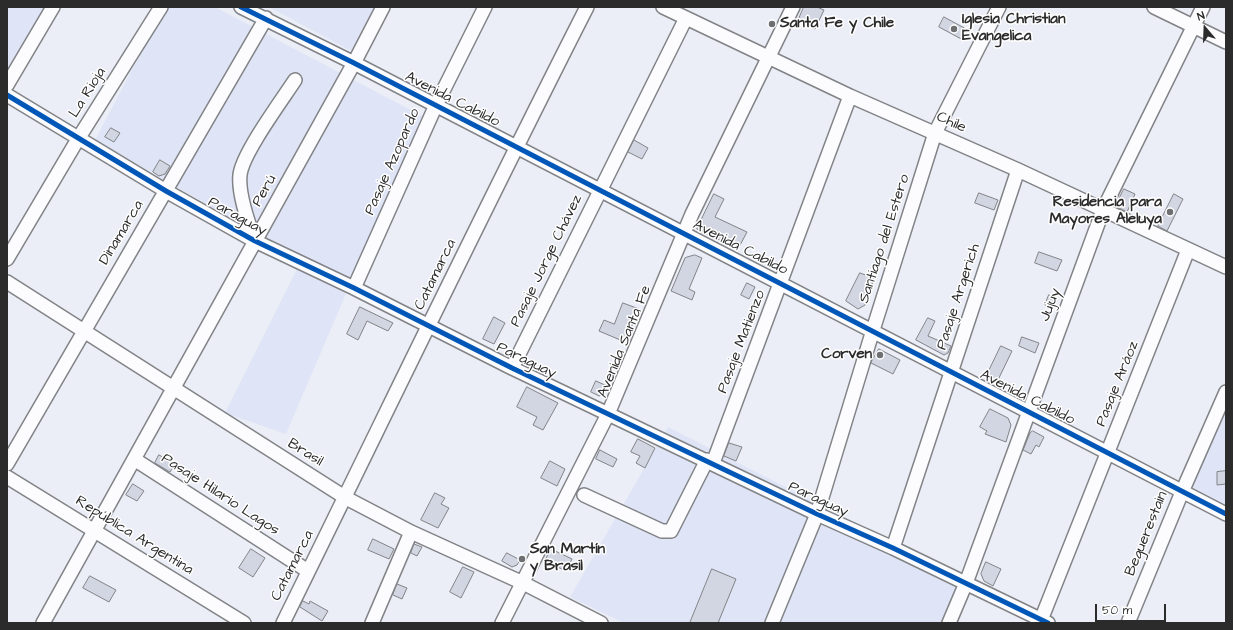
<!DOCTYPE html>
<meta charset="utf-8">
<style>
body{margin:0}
#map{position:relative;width:1233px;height:630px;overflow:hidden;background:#ebeef6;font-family:"Architects Daughter",sans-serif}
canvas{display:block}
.frame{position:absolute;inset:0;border:8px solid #2b2b2b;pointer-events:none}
.north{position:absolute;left:1185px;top:8px;width:40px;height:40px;-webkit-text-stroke:3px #fff;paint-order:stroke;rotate:341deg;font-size:11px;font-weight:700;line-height:16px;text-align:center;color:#2b2b2b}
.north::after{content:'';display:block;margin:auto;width:14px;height:18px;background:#2b2b2b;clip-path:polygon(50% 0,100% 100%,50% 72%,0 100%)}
.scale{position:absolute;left:1095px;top:604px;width:71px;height:18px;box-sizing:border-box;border:2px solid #2b2b2b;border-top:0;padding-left:5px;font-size:12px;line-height:14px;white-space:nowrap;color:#2b2b2b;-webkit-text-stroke:3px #fff;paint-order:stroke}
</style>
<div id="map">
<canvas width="1233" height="630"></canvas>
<div class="frame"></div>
<div class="north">N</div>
<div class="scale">50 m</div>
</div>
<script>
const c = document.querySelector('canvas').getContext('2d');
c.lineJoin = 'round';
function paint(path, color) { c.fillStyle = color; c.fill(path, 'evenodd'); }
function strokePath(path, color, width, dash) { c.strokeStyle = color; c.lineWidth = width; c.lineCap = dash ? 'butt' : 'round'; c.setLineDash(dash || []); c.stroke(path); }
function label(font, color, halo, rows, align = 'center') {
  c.font = font + ' "Architects Daughter",sans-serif'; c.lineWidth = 3; c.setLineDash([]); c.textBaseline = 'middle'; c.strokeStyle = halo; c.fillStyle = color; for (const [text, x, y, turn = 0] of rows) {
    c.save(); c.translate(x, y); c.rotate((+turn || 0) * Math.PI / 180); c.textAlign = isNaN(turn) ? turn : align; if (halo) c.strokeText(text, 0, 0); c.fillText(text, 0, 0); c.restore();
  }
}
paint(new Path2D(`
 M7,7H45L7,69Z
 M165,7H215L422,116L286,434L225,413L302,259L95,140Z
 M269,7H380L355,53Z
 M1226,399V508L1186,488Z
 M668,427L972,582L957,623H624L570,597Z`), '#dfe5f6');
const building = new Path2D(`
 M804,7H817L824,10L815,29L798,21Z
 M944,17L970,31L965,41L939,27Z
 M111,128L120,133L114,142L105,137Z
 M634,140L648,148L642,159L628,152Z
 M160,160L170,166L165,174L159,176L153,172Z
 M1124,189L1135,194L1127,212L1117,207L1116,205Z
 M979,193L998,200L994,210L975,203Z
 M714,194L724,199L715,217L747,232L738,249L697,229Z
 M1174,194L1183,199L1167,231L1158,226Z
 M1039,252L1062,260L1057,271L1035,263Z
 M695,255L702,258L689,289L695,292L692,300L671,291L685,258Z
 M860,273L874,278L865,305L858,309L846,301Z
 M747,283L755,287L749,299L741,295Z
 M1049,295L1057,298L1053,308L1045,305Z
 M623,303L639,309L625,342L599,331L604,320L614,324Z
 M360,307L393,323L388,331L367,321L358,340L347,334Z
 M494,317L505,323L494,344L483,339Z
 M928,318L935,321L928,336L951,346L948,353L944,355L916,340Z
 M1022,337L1039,343L1035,353L1019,346Z
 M1001,346L1012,351L997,382L986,377Z
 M879,349L900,360L893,374L871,363Z
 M596,381L607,386L602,395L599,396L591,392Z
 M527,387L558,403L543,430L533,425L537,417L517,407Z
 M990,409L1008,418L1011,425L1006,442L985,434L987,431L980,427Z
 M1033,431L1044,437L1039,447L1036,445L1031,454L1023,450L1030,433Z
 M638,439L655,448L645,468L636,463L640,456L631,452Z
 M729,443L742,447L736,461L724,456Z
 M600,450L617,459L613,467L596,459Z
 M159,455L175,464L170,472L155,463Z
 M550,461L565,469L557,486L541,478Z
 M1226,471V484L1217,485V472Z
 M133,484L144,491L137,501L126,495Z
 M435,493L445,498L441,504L449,508L438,528L421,520Z
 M373,539L394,549L389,559L368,550Z
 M414,544L422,547L417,556L411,553Z
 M251,549L265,558L253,577L239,568Z
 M551,549L572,559L566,571L545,561Z
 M507,553L520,560L517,565L512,567L502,561Z
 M986,562L1001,569L993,586L984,581L981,574Z
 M463,567L474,572L461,598L450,592Z
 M712,569L736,579L718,623H690Z
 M90,576L116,590L109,602L83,588Z
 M397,584L407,588L402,599L393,595Z
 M303,601L309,604L310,601L328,611L322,621L300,607Z`);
paint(building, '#d1d6e2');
strokePath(building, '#818386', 1);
const minor = new Path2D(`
 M241,7L354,63L1226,514
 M663,7L850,96L1018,170L1226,267
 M1154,7L1226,42
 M7,85L53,7
 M7,95L166,191L255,241L354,288L512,368L817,514L893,548L1048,623
 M255,241C249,225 238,193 240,175C242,154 282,100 295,80
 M7,259L78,139L161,7
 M7,282L346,498L411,532L523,583L601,623
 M354,288L436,105L485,7
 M512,368L686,18
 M134,459L308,571
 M713,463L850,96
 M7,464L266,18
 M7,477L244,623
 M584,495L662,531H671L707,460
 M893,548L1018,170
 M1041,620L1188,250
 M43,623L354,63L383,7
 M283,623C384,418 483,211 587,7
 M372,623L411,532
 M502,623L608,414L692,214L793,7
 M772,623L817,514L873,330L935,133L999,7
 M949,623L966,583L1103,210L1203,7
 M1128,623L1182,492L1226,392`);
strokePath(minor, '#818386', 16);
strokePath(minor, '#fcfcfe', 13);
strokePath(new Path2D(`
 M241,7L354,63L1226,514
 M7,95L166,191L255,241L354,288L512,368L817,514L893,548L1048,623`), '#0057b8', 5);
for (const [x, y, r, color] of [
 [772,24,4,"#6e6f72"],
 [954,29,4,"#6e6f72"],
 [1170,212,4,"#6e6f72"],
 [880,355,4,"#6e6f72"],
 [522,559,4,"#6e6f72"]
]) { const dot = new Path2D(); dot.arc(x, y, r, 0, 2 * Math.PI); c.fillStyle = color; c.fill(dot); strokePath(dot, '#fff', 1.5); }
label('bold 15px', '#2b2b2b', '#fff', [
 ["Iglesia Christian",962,20],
 ["Evangelica",962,37],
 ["Santa Fe y Chile",780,24],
 ["Residencia para",1162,203,"right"],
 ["Mayores Aleluya",1162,220,"right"],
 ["Corven",872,355,"right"],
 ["San Martín",530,550],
 ["y Brasil",530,567]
], 'left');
label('15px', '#2b2b2b', '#fff', [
 ["La Rioja",88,93,-58],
 ["Avenida Cabildo",452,100,27],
 ["Chile",951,123,24],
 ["Pasaje Azopardo",393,162,-66],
 ["Perú",265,191,-61],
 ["Paraguay",237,217,29],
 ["Dinamarca",122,233,-59],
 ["Santiago del Estero",885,239,-72],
 ["Avenida Cabildo",740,248,27],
 ["Pasaje Jorge Chávez",547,261,-64],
 ["Catamarca",436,275,-64],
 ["Pasaje Argerich",959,297,-72],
 ["Jujuy",1051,305,-69],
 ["Avenida Santa Fe",625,342,-68],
 ["Pasaje Matienzo",742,342,-69],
 ["Paraguay",526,361,26],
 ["Pasaje Aráoz",1118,384,-68],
 ["Avenida Cabildo",1027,398,27],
 ["Brasil",305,453,32],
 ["Pasaje Hilario Lagos",220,495,33],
 ["Paraguay",818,500,25],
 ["Beguerestain",1147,534,-68],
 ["República Argentina",134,536,32],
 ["Catamarca",293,566,-63]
]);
</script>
